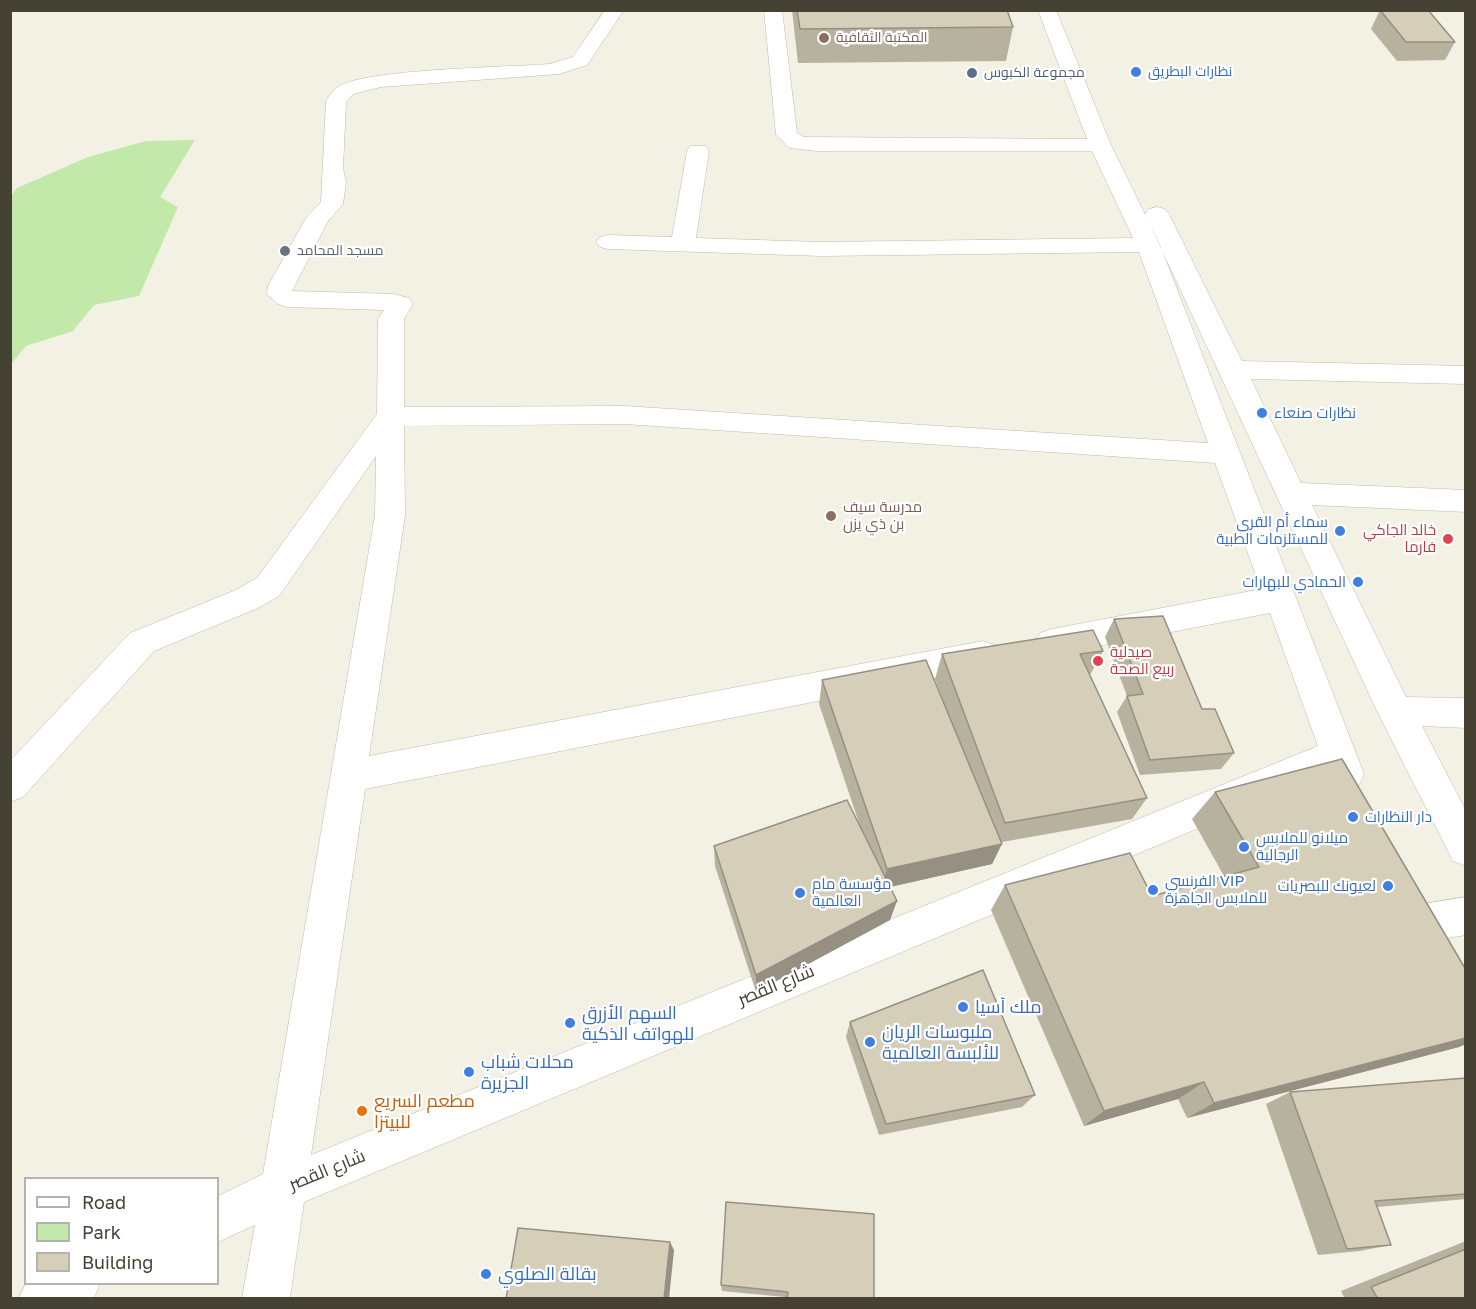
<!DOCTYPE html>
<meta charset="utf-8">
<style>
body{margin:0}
#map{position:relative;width:1476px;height:1309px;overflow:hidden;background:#f3f0e4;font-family:"Golos Text",sans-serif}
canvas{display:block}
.frame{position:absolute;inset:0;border:12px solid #454133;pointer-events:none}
.legend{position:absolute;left:24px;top:1177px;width:195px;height:108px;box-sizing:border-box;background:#fff;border:2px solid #b5b3ad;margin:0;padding:8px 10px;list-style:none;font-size:18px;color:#454133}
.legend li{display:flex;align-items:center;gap:12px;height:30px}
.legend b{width:30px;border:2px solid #b5b3ad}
</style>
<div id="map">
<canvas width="1476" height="1309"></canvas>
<div class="frame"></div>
<ul class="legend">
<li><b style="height:8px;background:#fff"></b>Road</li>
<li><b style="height:16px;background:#c3e9aa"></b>Park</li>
<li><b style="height:16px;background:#d5ceb9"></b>Building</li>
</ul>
</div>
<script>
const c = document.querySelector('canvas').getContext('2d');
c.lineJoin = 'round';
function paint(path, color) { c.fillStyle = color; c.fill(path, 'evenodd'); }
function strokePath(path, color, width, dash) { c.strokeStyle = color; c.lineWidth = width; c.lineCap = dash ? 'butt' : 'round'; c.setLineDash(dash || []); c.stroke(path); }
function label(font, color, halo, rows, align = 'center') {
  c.font = font + ' "Golos Text",Cairo,sans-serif'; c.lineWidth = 4.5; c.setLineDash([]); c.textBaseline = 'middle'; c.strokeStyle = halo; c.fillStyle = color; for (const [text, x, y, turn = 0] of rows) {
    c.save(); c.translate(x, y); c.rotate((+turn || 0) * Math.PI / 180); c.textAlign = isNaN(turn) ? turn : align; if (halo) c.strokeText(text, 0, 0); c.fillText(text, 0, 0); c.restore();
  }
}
paint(new Path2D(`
 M195,140L160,197L178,207L139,296L94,305L73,331L26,346L11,364V196L17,188L88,157L146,141Z`), '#c3e9aa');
const minor = new Path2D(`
 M605,10H624L587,65L559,74L381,87L353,94L346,102L343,168L346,182L343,204L328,221L292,291L394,294L409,298L413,304L404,319V407L624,406L1208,443L1139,252L821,256L608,249L600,247L596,242L600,237L608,235L672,237L687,151L690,146H706L709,151L696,238L821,242L1133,238L1092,151H817L790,148L776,135L764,10H782L797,133L804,137L1087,139L1038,10H1056L1111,145L1160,245L1364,774L1359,785L1346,790L1333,785L1328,774L304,1202L290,1298H242L255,1225L218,1242V1196L263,1174L375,515L376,456L279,596L258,608L154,651L23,797L10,802V761L130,633L236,590L257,578L377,414L378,319L384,310L287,307L278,304L267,294L268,286L306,218L321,202L326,101C329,96 333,90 338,87C362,69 512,67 550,64L573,57ZM624,424L1215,463L1261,589L1052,629L1040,633L1036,642L1040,651L1052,655L1270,613L1318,746L311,1155L365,789L983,669L995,665L1000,655L995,645L983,641L369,756L405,515L404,426Z
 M1157,207L1165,209L1169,214L1242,361L1466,366V384L1251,379L1301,483L1466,490V512L1312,505L1406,697L1466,698V728L1422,726L1466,811V866L1453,861L1377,711L1145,214L1149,209Z
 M1466,897V935L1417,943L1403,937L1397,924L1403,911L1417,905Z
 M26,1283V1284H100L94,1298H19Z`);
strokePath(minor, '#bebaa6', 1);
paint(minor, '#fff');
paint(new Path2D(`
 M792,10H1007L1013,27L1006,61L798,63Z
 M1380,10L1455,42L1445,60L1397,61L1371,29Z
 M1114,619L1202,709L1234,753L1221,769L1140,775L1117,712L1127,696L1105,637Z
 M1103,651L1090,675L1147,798L1132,819L1002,842L992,864L890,887V920L756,992L715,866L714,846L861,829L819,704L822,680L943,700L935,679L942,654Z
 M1215,792L1466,970V1044L1459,1047L1187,1118L1178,1099L1084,1126L991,910L1005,885L1152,896L1224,876L1192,819Z
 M850,1022L1035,1095L1022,1107L879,1135L846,1037Z
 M1466,1078V1199L1377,1207L1391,1245L1360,1251L1318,1255L1266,1104L1290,1092Z
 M1466,1241V1299H1345L1341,1291Z
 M721,1285L874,1299H785V1297L722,1291Z`), '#b7b19f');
paint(new Path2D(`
 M1002,844L992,864L881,889L887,869Z
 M897,901L890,920L756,992V975Z
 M1466,1038V1044L1459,1047L1187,1118L1214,1103Z
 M1204,1082L1178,1099L1084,1126L1104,1111Z
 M670,1242L674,1250L669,1299H664Z`), '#959082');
const building = new Path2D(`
 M797,10H1007L1013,27L800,29Z
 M1380,10H1428L1455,42H1406Z
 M1163,616L1202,709H1215L1234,753L1150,760L1127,696L1143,694L1114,619Z
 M1093,630L1103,651L1080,654L1147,798L1005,823L942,654Z
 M926,660L1002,844L887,869L822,680Z
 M1342,759L1466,970V1038L1214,1103L1204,1082L1104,1111L1005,885L1130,853L1152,896L1259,867L1215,792Z
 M847,800L897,901L756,975L714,846Z
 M983,970L1035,1095L886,1124L850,1022Z
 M1466,1078V1194L1375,1201L1391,1245L1347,1249L1290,1092Z
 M726,1202L874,1214V1299H787L788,1292L721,1285Z
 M518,1228L670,1242L664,1299H506Z
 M1466,1249V1299H1378L1371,1287Z`);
paint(building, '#d5ceb9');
strokePath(building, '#959082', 1.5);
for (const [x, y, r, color] of [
 [824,38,6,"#8d6e63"],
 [1136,72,6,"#3f7fe0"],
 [972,73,6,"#5c6f8a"],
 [285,251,6,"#6b7280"],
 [1262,413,6,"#3f7fe0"],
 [831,516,6,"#8d6e63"],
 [1340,531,6,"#3f7fe0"],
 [1448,539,6,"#e0444e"],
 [1358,582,6,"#3f7fe0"],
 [1098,661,6,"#e0444e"],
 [1353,817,6,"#3f7fe0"],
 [1244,847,6,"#3f7fe0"],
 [1388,886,6,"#3f7fe0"],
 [1153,890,6,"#3f7fe0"],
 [800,893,6,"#3f7fe0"],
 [963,1007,6,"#3f7fe0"],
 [570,1023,6,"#3f7fe0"],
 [870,1042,6,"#3f7fe0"],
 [469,1072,6,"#3f7fe0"],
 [362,1111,6,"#e8710a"],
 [486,1274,6,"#3f7fe0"]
]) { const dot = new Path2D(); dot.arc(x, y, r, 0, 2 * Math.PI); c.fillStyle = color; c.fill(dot); strokePath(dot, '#fff', 2); }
label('14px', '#785e54', '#fff', [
 ["المكتبة الثقافية",836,38]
], 'left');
label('14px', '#366cbe', '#fff', [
 ["نظارات البطريق",1148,72]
], 'left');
label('14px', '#4e5e75', '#fff', [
 ["مجموعة الكبوس",984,73]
], 'left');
label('14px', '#5b616d', '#fff', [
 ["مسجد المحامد",297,251]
], 'left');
label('15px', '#366cbe', '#fff', [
 ["نظارات صنعاء",1274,413],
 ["سماء أم القرى",1328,522,"right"],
 ["للمستلزمات الطبية",1328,539,"right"],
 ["الحمادي للبهارات",1346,582,"right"],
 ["دار النظارات",1365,817],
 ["ميلانو للملابس",1256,838],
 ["الرجالية",1256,855],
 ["الفرنسي VIP",1165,881],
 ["للملابس الجاهزة",1165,898],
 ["مؤسسة مام",812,884],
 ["العالمية",812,901],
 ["لعيونك للبصريات",1376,886,"right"]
], 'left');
label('15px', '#785e54', '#fff', [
 ["مدرسة سيف",843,507],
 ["بن ذي يزن",843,524]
], 'left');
label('15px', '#be3a42', '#fff', [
 ["خالد الجاكي",1436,530],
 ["فارما",1436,547],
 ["صيدلية",1110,652,"left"],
 ["ربيع الصحة",1110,669,"left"]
], 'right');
label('18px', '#454133', '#fff', [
 ["شارع القصر",776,985,-22],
 ["شارع القصر",327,1170,-22]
]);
label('18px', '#366cbe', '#fff', [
 ["ملك آسيا",975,1007],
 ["السهم الأزرق",582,1013],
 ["للهواتف الذكية",582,1034],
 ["ملبوسات الريان",882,1032],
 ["للألبسة العالمية",882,1053],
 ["محلات شباب",481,1062],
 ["الجزيرة",481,1083],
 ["بقالة الصلوي",498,1274]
], 'left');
label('18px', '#c56008', '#fff', [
 ["مطعم السريع",374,1101],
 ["للبيتزا",374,1122]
], 'left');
</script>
